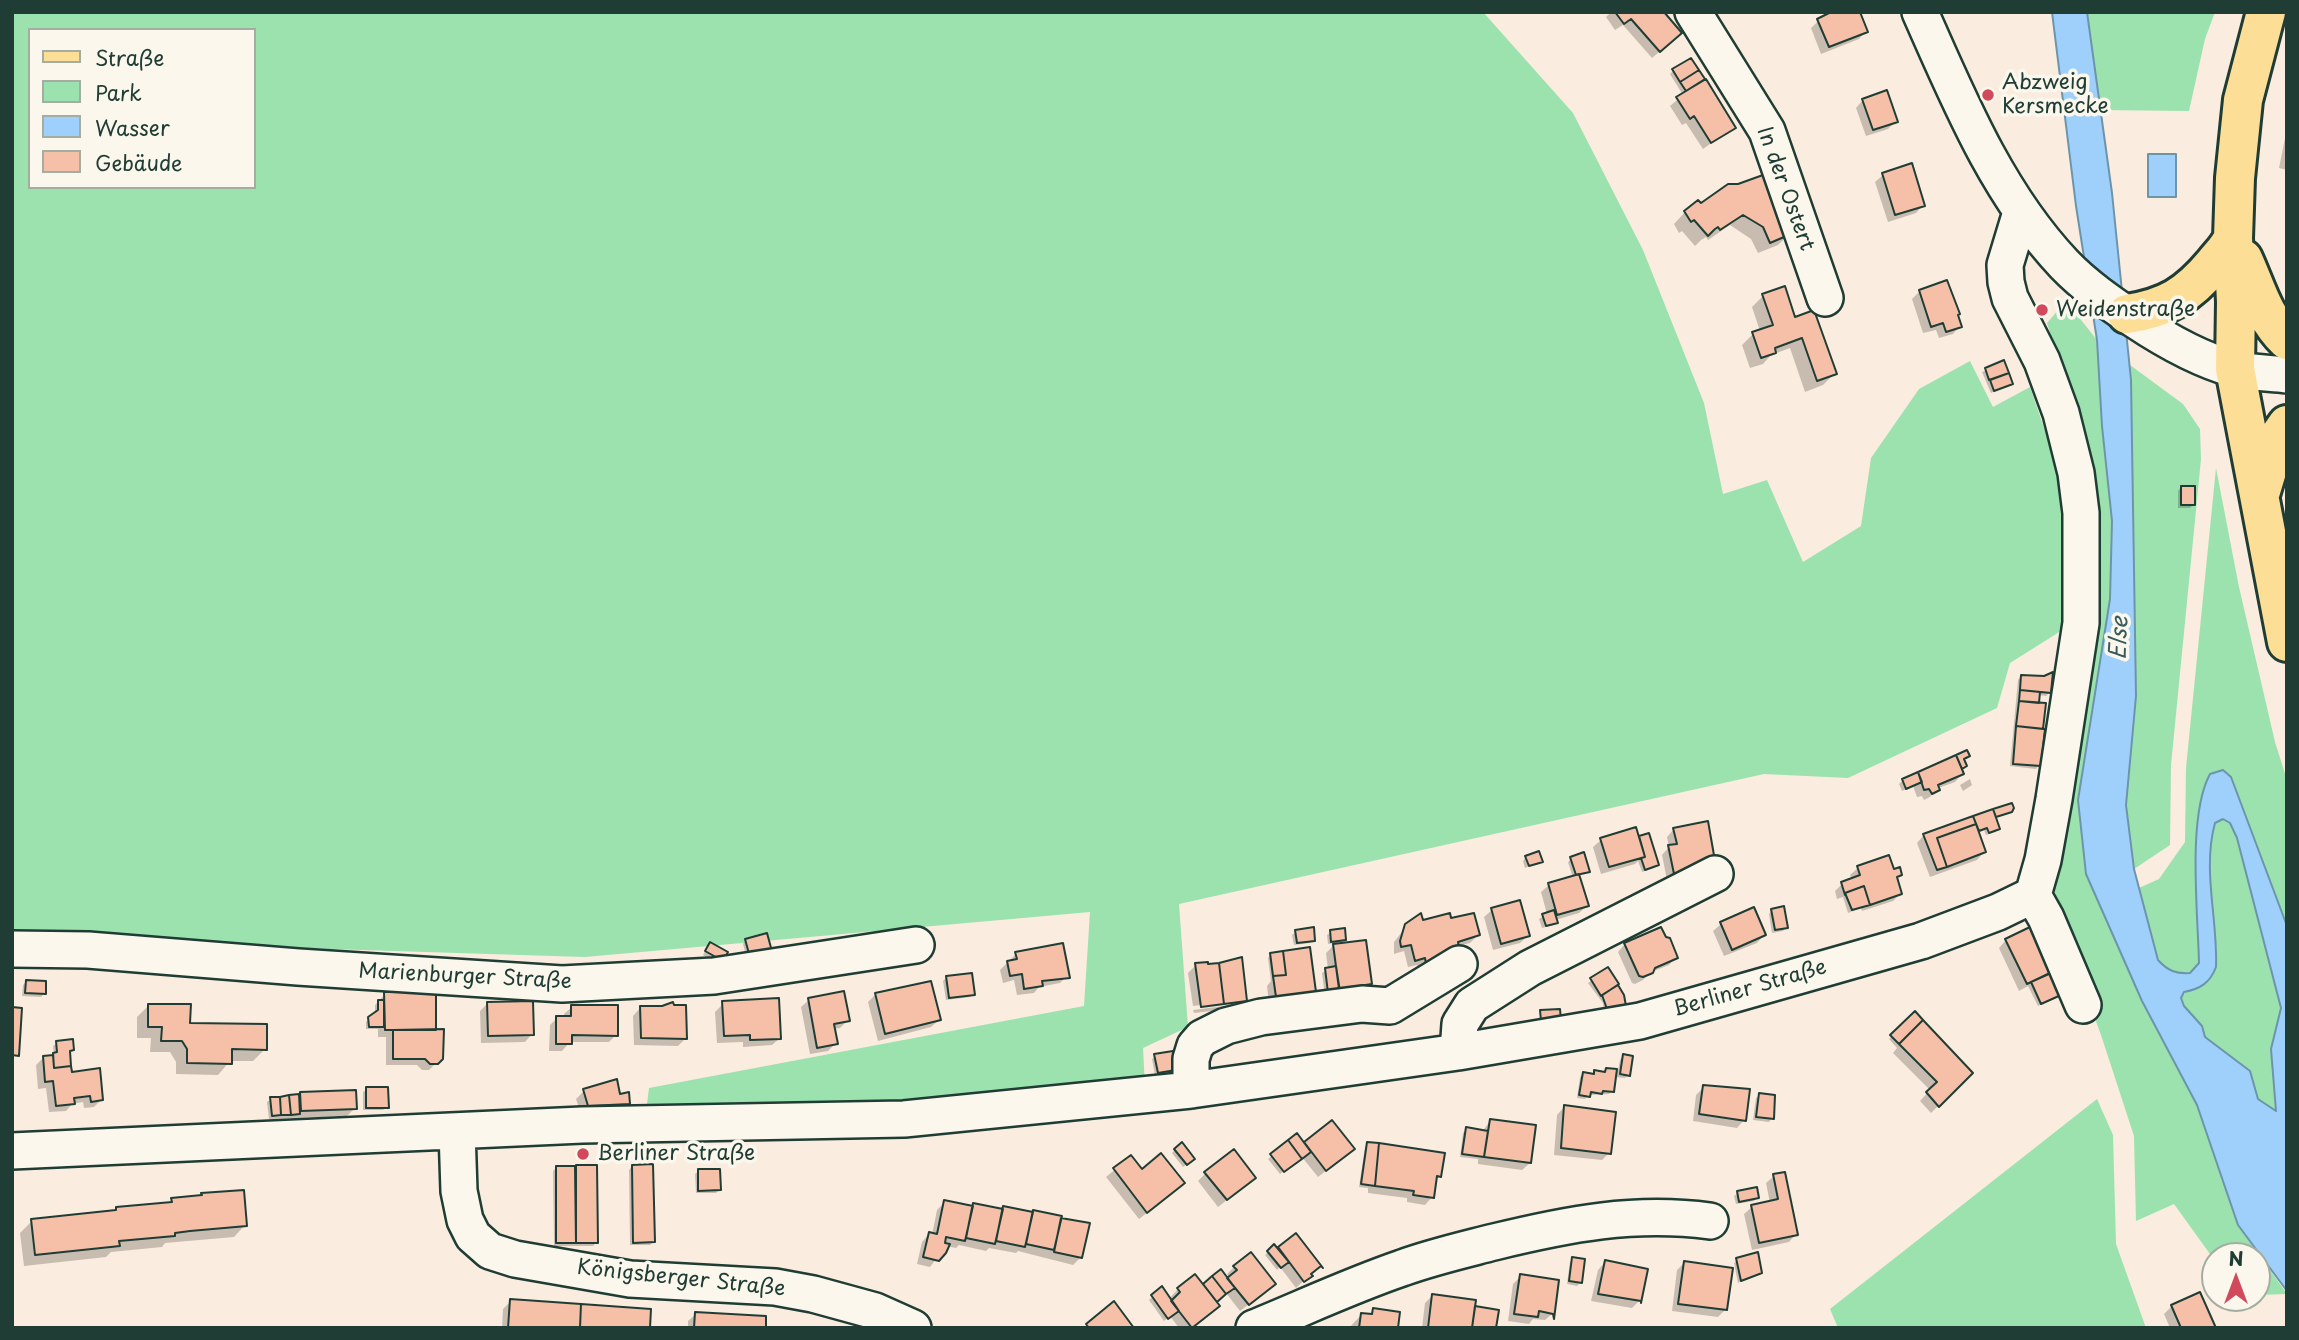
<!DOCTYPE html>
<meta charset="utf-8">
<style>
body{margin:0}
#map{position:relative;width:2299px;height:1340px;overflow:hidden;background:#faecde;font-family:"Playpen Sans",sans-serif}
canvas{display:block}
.frame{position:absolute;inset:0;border:14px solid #1f3d34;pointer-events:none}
.legend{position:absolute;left:28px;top:28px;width:228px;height:161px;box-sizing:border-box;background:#fbf7ec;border:2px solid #a3ada2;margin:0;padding:9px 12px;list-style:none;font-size:21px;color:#1f3d34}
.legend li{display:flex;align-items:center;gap:14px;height:35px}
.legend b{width:35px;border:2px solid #a3ada2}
.north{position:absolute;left:2201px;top:1242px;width:70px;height:70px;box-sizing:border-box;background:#fbf7ec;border:2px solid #a3ada2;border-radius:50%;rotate:0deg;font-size:19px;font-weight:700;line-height:28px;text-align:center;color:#1f3d34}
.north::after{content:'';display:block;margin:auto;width:24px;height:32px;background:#d1495b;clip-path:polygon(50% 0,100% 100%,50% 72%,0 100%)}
</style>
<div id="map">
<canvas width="2299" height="1340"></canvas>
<div class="frame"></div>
<ul class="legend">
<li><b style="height:9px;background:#fdde96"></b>Straße</li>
<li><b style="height:19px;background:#9be2af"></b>Park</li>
<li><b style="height:19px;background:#9fd0fc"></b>Wasser</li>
<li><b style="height:19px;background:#f5bfa8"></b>Gebäude</li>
</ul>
<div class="north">N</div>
</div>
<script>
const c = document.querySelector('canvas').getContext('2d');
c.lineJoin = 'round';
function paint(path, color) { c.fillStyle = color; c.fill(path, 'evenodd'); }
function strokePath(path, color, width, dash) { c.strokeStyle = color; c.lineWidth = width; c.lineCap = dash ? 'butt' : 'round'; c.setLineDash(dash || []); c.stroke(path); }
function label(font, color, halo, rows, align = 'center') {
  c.font = font + ' "Playpen Sans",sans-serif'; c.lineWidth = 7; c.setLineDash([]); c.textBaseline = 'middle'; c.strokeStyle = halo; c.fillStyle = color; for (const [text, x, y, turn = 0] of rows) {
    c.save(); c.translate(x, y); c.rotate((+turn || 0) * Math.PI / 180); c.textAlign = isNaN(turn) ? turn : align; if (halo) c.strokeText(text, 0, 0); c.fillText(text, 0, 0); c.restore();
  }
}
paint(new Path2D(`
 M12,12H1483L1573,113L1643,250L1704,403L1723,494L1767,480L1803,562L1861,526L1871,458L1919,389L1970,361L1993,407L2030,387L2056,463L2063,536L2064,629L2010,663L1997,708L1848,778L1764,774L1179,904L1188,1027L1143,1048L1145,1087L902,1113L646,1112L649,1088L1084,1006L1090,912L585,957L12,939ZM30,30H254V187H30Z
 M2087,12H2215L2205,39L2189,111L2100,110Z
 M2066,301L2097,340L2102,426L2112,521L2110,599L2086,874L2142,1001L2197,1105L2238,1225L2287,1294L2257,1295V1256H2215V1261L2174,1204L2136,1221L2134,1136L2101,1035L2048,889L2089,630L2075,411L2047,323Z
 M2130,365L2183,404L2200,429L2201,459L2171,765L2170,845L2134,869L2126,805L2136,696Z
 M2216,468L2239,587L2275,742L2287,780V926L2231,777L2223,770L2195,847L2199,963L2190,973C2181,973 2171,973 2164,967C2153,956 2144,905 2139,888L2159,879L2185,842L2186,768Z
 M2222,819L2230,823L2237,838L2281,1009L2271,1049L2276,1112L2258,1099L2250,1071L2205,1037L2202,1026L2184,1006L2181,998L2217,952C2213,910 2204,864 2215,823Z
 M2097,1099L2113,1135L2116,1244L2146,1328H1838L1830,1309Z`), '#9be2af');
const water = new Path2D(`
 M2052,12H2087L2112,193L2131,380L2136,696L2126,805L2134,869L2158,960C2168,971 2176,974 2190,973L2199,963C2198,914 2187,816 2210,774L2223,770L2231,777L2287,926V1291L2238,1225L2197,1105L2142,1001L2086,874L2078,800L2110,599L2112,521L2102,426L2097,340L2076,206ZM2223,819L2230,823L2237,838L2281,1008L2271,1049L2276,1111L2258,1099L2250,1071L2205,1037L2202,1026L2184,1006L2181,998L2184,992C2200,989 2210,983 2216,967C2218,919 2202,870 2215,823Z
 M2148,154H2176V197H2148Z`);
paint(water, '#9fd0fc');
strokePath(water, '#6c95ac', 2);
paint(new Path2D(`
 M1611,12H1662L1672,41L1652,58L1623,25L1615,30L1606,17Z
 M1828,12H1858L1866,31L1859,39L1821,54L1811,28Z
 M1673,71L1703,79L1697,84L1734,127L1703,149L1686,123L1682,125L1670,106L1683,95L1670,74Z
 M1863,100L1896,121L1888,129L1866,136L1856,108Z
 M2287,128V170L2279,168Z
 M1883,175L1923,205L1916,213L1888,222L1875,182Z
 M1729,186L1789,234L1778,245L1758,253L1751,239L1730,225L1708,240L1706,237L1701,240L1695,246L1682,231L1679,233L1674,224L1685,212L1701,205Z
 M1920,291L1957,315L1960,326L1953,334L1939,338L1936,330L1923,333L1912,299Z
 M1763,296L1794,320L1835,373L1823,385L1805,392L1790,348L1771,355L1763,364L1750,368L1742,345L1753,334L1760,331L1752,307Z
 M2003,363L2011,383L1991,393L1982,372Z
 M2181,487L2193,505L2190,508H2178V491Z
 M2021,676L2049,693L2046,696L2038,695L2039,765L2036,769L2010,766L2018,680Z
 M1966,753L1968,756L1963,760L1965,766L1961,770L1962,774L1955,782L1938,788L1930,797L1924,800L1922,796L1917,797L1913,786L1902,791L1899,784L1903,780Z
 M1970,779L1972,785L1963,791L1960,785Z
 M2011,805V811L2007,814L1995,818L1998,829L1995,832L1986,835L1984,830L1977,833L1984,852L1977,860L1930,877L1917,843L1924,835Z
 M1674,829L1713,860L1667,880L1662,855L1669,847L1667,837Z
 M1640,838L1657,865L1654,868L1642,872L1638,861L1635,864L1601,874L1593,847L1601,840Z
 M1526,857L1541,861L1525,868L1523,861Z
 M1571,859L1588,871L1578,876L1587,906L1579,913L1555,920L1553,925L1542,928L1539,919L1547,914L1541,892L1549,885L1573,878L1568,862Z
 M1858,868L1893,871L1900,874L1896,879L1900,894L1893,901L1862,911L1861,908L1848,913L1843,897L1837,899L1835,891L1842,884L1852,880L1850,875Z
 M1492,910L1528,936L1520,943L1493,950L1484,917Z
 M1772,910L1786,927L1783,931L1772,933L1769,914Z
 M1412,919L1422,922L1450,921L1478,935L1470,943L1457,946L1419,970L1417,965L1408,967L1404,951L1394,954V942Z
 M1721,924L1764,935L1757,943L1724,956L1713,931Z
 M1296,932L1313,940L1310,943L1294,945L1292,935Z
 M1331,932L1345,939L1339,945L1371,984L1363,991L1325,996L1322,973L1328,969L1326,953L1336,943L1328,944L1327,935Z
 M766,935L748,963L743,944L746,940Z
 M2006,940L2049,972L2059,994L2056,998L2038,1006L2028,986L2019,991L1999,948Z
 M1625,944L1676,957L1669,965L1651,972L1643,980L1635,984L1632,983L1618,952Z
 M707,948L726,953L718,964L703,955Z
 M1016,954L1067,976L1060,983L1039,987L1034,993L1017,995L1014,980L1003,983L1000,970Z
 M1271,954L1314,991L1307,999L1269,1004L1267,986L1271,981L1268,958Z
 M1196,965L1246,1000L1238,1008L1194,1013L1193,1010L1240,1004V1000L1193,1006L1188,973Z
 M1607,970L1623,996L1624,1005L1604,1011L1603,1003L1588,983Z
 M947,977L973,994L970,997L946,1000L943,981Z
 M26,982L44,994L41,997L22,996L23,985Z
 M385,994L434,1031L441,1058L429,1070H422L417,1065H386V1037H378V1029H366V1022L375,1014V1005Z
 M875,995L939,1020L931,1027L878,1041L868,1002Z
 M809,1000L848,1020L840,1028L833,1029L836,1043L828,1051L810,1054L801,1007Z
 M487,1004L532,1034L525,1042L481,1043L480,1011Z
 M723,1004L780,1038L772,1045L743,1047V1042L717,1043L715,1012Z
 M149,1005L189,1025L265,1049L253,1061H230L218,1075L176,1074V1062L170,1052H150L151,1038H137V1017Z
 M572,1007L616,1035L609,1042H570L562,1051H549L550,1025L557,1018H564V1014Z
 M662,1007L686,1038L678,1046L634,1045L633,1016L640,1008Z
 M1915,1014L1971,1073L1931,1113L1920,1101L1930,1090L1893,1053L1897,1048L1889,1039Z
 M57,1043L73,1049L68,1053L71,1073L102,1099L94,1107L84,1108L83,1102L72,1104L66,1111L49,1112L46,1088L38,1089L36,1065L43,1058L54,1054L53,1046Z
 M1155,1056L1174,1069L1170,1073L1155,1075L1152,1059Z
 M1623,1056L1629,1075L1625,1078L1615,1077L1612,1091L1609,1094L1589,1095L1585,1099L1577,1098L1580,1077L1583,1074L1592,1075L1595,1072L1604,1073L1607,1070L1618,1071L1620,1060Z
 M1704,1087L1744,1120L1737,1128L1693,1121L1696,1095Z
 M367,1089L387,1107L383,1110H363V1092Z
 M584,1091L618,1097L629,1103L621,1111L581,1113L576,1099Z
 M301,1093L355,1108L347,1116L269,1119L267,1102L271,1099L298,1096Z
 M1760,1095L1772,1118L1769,1122L1753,1120L1756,1098Z
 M1564,1107L1609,1153L1602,1160L1554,1155L1557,1115Z
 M1490,1121L1530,1163L1522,1170L1478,1164V1159L1460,1157L1463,1133L1467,1129L1482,1132Z
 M1332,1123L1345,1156L1318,1177L1302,1157L1280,1174L1268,1159L1297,1136L1303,1145Z
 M1368,1143L1439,1176L1435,1181L1432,1197L1425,1205L1407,1202V1198L1368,1193V1188L1359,1187L1365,1147Z
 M1175,1150L1190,1162L1183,1167L1172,1153Z
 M1130,1157L1141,1171L1175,1191L1139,1219L1106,1177Z
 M632,1166L653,1242L650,1245H630L629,1170Z
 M596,1167V1243L593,1246H554L553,1171L556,1168Z
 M699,1171L719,1190L716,1193H696L695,1174Z
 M1206,1173L1246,1185L1218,1207L1198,1181Z
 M1774,1176L1796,1234L1789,1242L1752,1250L1744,1214L1752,1207L1770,1203L1766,1183Z
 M1738,1193L1757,1198L1754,1201L1736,1204L1734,1196Z
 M202,1194L245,1225L234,1237L165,1243L162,1247L111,1252L106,1257L24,1266L20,1233L32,1221L113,1213L117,1209L167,1204L172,1199L200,1197Z
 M945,1202L971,1208L1032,1213L1034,1212L1080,1258L1073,1265L1018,1251L1016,1253L989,1248L986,1251L959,1245L956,1248L946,1246L930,1267L917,1264L922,1242L929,1234L932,1235L937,1210Z
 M1296,1235L1319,1266L1296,1288L1280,1267L1277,1270L1265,1255L1274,1247L1277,1250Z
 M1573,1259L1581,1282L1577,1286L1567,1284L1570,1262Z
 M1737,1260L1760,1272L1738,1283L1734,1263Z
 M1605,1262L1640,1300L1632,1308L1591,1301L1598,1270Z
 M1684,1263L1726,1309L1718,1317L1672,1311L1677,1270Z
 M1234,1267L1266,1291L1240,1311L1226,1293L1215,1302L1218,1306L1192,1328H1179L1170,1316L1164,1321L1149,1300L1162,1289L1169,1299L1178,1289L1202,1286L1221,1272L1234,1284L1227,1274Z
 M1521,1276L1553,1313L1545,1320L1533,1319L1529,1324L1508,1321L1513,1284Z
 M1433,1295L1473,1308L1495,1328H1422L1425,1303Z
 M511,1301L648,1328H502L503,1309Z
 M2172,1306L2214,1328H2170L2164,1314Z
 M1374,1310L1396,1328H1349L1361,1315L1368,1316Z
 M696,1314L764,1326L792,1328H688V1321Z`), '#0003');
const building = new Path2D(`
 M1615,12H1664L1682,33L1660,52L1631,19L1624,24Z
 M1860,12L1868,32L1829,47L1817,19L1831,12Z
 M1691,58L1699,70L1680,82L1672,69Z
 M1699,70L1705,79L1686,91L1680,82Z
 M1706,79L1736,128L1711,143L1694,116L1690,119L1676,97Z
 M1887,90L1898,122L1873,130L1862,99Z
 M1912,163L1925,206L1895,215L1882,173Z
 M1763,175L1777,210L1791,234L1770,243L1763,227L1743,215L1720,230L1718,227L1715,229L1708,236L1694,220L1691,222L1684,211L1698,200L1701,203L1728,184H1738Z
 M1947,280L1960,314L1958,315L1962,327L1946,332L1943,323L1931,327L1919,290Z
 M1785,286L1795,317L1814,310L1837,374L1817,381L1802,338L1775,348L1776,353L1761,358L1752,332L1773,325L1762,294Z
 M2004,360L2009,373L1989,380L1985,368Z
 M2009,373L2013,384L1994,391L1990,380Z
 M2181,486H2195V505H2181Z
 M2053,672L2051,693L2020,690L2021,675L2044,676Z
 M2020,690L2040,692L2039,703L2019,701Z
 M2019,701L2046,703L2043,729L2016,726Z
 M2016,726L2045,729L2041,766L2013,764Z
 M1967,750L1970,756L1964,759L1967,766L1962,769L1956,755Z
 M1956,755L1964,774L1938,785L1940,790L1932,794L1929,789L1924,790L1918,772Z
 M1918,772L1922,782L1906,789L1902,779Z
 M2012,803L2014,808L2012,812L1996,817L1993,809Z
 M1993,809L2000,829L1989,833L1987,828L1979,831L1973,816Z
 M1973,816L1976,824L1937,838L1947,867L1937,870L1923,834Z
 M1708,821L1715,861L1702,868L1674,874L1668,845L1677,844L1673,828Z
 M1976,824L1986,852L1947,867L1937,838Z
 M1636,827L1645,857L1609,867L1600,838Z
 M1649,833L1659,865L1645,870L1641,858L1645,857L1639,836Z
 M1539,851L1543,862L1529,866L1525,856Z
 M1584,852L1590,872L1576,875L1570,857Z
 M1889,855L1894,869L1900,867L1902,875L1897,877L1902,894L1870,905L1864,886L1845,893V895L1841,882L1860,875L1857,866Z
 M1579,874L1589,906L1557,915L1548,883Z
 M1864,886L1870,905L1852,910L1845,893Z
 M1520,900L1530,936L1501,944L1491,908Z
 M1784,906L1788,928L1775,930L1771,909Z
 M1754,907L1766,935L1732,950L1720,922Z
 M1554,910L1558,923L1546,926L1542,914Z
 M1421,913L1423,920L1450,913L1451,918L1474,913L1480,935L1458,942L1459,947L1449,949L1451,957L1426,964L1425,958L1415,961L1411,945L1401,947L1400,941L1405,924Z
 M1314,927L1315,941L1297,943L1295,930Z
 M1661,927L1666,937L1670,938L1678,958L1655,968L1653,973L1643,977L1639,976L1624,943Z
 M2030,927L2052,972L2027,984L2005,939Z
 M1345,928L1346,940L1331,942L1330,930Z
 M767,933L773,955L751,961L745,939Z
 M1366,940L1372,984L1339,989L1333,944Z
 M710,942L728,952L723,961L705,951Z
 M1063,943L1070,978L1042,981L1043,986L1024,989L1022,974L1010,976L1007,961L1017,959L1015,952Z
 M1310,947L1316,992L1276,997L1273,976L1286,975L1283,951Z
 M1283,951L1286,975L1273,976L1270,953Z
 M1242,957L1247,1001L1224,1004L1219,963Z
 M1208,962V964L1219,963L1224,1004L1201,1007L1195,963Z
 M1336,966L1340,992L1328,993L1325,968Z
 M1608,967L1619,984L1601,996L1590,978Z
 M972,973L975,995L949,998L946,976Z
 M2051,973L2061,995L2041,1004L2031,982Z
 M26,980L46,981V994L25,993Z
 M931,981L941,1020L885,1034L875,993Z
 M1618,985L1624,995L1626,1006L1607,1009L1602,995Z
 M844,991L850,1021L834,1024L838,1044L817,1048L808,998Z
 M384,992H436V1030H385Z
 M779,998L781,1039L750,1040V1035L724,1036L722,1001Z
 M378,1000H384V1027H369L368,1017L378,1010Z
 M533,1001L534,1035L488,1036L487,1002Z
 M673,1002L674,1005H686L687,1039L641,1038L640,1006H662Z
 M148,1004H191L190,1023L267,1024V1050L232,1049V1064L187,1063V1049L182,1041H161L162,1027H148Z
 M571,1005H618V1036L572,1035V1044H556V1016H571Z
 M12,1007L22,1008L19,1056L12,1055Z
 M1560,1009L1561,1020L1541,1021L1540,1010Z
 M1915,1011L1923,1020L1899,1044L1890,1035Z
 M1923,1020L1973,1073L1939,1107L1926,1092L1937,1082L1899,1044Z
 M444,1029L443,1059L438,1064H430L425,1059H393V1030Z
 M73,1039L74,1050L70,1051L71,1066L54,1068L53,1053L57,1052L56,1041Z
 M1173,1051L1176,1070L1158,1073L1154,1054Z
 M1623,1054L1633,1056L1630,1076L1620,1074Z
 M53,1055L54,1068L71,1066L72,1072L100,1068L103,1100L91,1102L90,1096L74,1098L75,1104L56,1106L53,1081L45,1082L43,1056Z
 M1606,1068L1617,1069L1614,1092L1603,1091L1602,1094L1591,1092L1590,1097L1579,1095L1583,1072L1594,1074V1070L1605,1072Z
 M617,1079L620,1094L629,1092L630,1104L588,1106L583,1089Z
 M1703,1085L1750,1089L1746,1121L1699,1114Z
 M366,1087H388L389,1108H366Z
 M356,1090L357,1109L301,1111L300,1092Z
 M1759,1093L1775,1095L1774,1119L1756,1117Z
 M299,1094L300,1114L291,1115L289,1095Z
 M289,1095L291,1115H281L280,1097Z
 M270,1097H280L281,1115L272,1116Z
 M1564,1105L1616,1112L1611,1154L1561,1148Z
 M1490,1119L1536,1125L1531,1163L1484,1157Z
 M1332,1120L1355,1149L1326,1171L1304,1142Z
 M1466,1127L1488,1131L1484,1157L1462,1154Z
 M1297,1133L1311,1152L1302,1159L1288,1140Z
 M1288,1140L1302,1159L1284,1172L1270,1154Z
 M1182,1142L1195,1159L1187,1165L1174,1149Z
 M1367,1142L1379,1143L1375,1186L1361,1184Z
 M1379,1143L1445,1153L1441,1177L1437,1176L1434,1198L1413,1195L1414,1191L1375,1186Z
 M1234,1149L1256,1178L1227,1200L1204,1172Z
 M1161,1153L1185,1183L1147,1213L1113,1168L1131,1155L1142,1169Z
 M653,1164L655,1242L633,1243L632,1165Z
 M576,1165H597L598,1243H576Z
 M556,1166H575L576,1243H556Z
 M698,1169H720L721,1190L698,1191Z
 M1785,1172L1798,1235L1759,1243L1751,1205L1778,1199L1773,1174Z
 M1757,1187L1759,1198L1739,1202L1737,1191Z
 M244,1190L247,1226L190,1231L175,1233V1236L119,1241L120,1246L35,1255L31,1219L116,1210V1207L172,1202L171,1198L202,1195L201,1193Z
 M944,1200L973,1206L965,1241L946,1237L945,1243L950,1244L946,1253L939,1261L923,1257L929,1232L937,1234Z
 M973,1203L1003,1209L995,1244L966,1238Z
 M1003,1206L1033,1212L1025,1247L996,1241Z
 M1033,1210L1062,1216L1054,1250L1026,1244Z
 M1061,1218L1090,1223L1082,1258L1054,1252Z
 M1296,1233L1323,1268L1321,1266L1311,1274L1313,1276L1304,1282L1278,1247Z
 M1274,1244L1289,1262L1281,1268L1267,1251Z
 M1251,1252L1276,1284L1249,1305L1227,1278L1237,1270L1233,1266Z
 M1758,1252L1762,1273L1741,1281L1736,1258Z
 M1572,1257L1585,1259L1582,1283L1569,1281Z
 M1605,1260L1648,1269L1641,1303V1301L1598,1294Z
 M1684,1261L1733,1268L1727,1310L1678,1304Z
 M1221,1269L1235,1288L1226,1294L1212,1276Z
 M1195,1274L1220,1306L1192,1328L1171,1301L1180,1292L1177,1288Z
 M1520,1274L1559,1280L1554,1319L1553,1314L1539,1311L1538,1317L1514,1314Z
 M1212,1276L1226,1294L1217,1302L1203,1284Z
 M1162,1286L1179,1311L1168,1319L1151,1295Z
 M2200,1292L2216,1328H2181L2171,1305Z
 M1432,1294L1476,1300L1472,1328H1428Z
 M510,1299L581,1304L580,1328H508Z
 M1114,1301L1134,1328H1089L1086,1324Z
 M581,1304L651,1309L650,1328H580Z
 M1475,1306L1499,1310L1496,1328H1472Z
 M1373,1308L1400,1312L1398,1328H1359L1361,1313L1372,1314Z
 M695,1312L766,1316V1328H694Z`);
paint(building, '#f5bfa8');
strokePath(building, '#1f3d34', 2);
const minor = new Path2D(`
 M1693,12L1767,131L1825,298
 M1920,12C1959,100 1997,193 2064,264C2085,286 2110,303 2135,320C2165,340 2198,359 2234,369C2251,373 2270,373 2287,375
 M2021,212L2005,265L2006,282L2010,298L2042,361L2061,413L2076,473L2081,513V623L2054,799L2043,860L2033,895L2046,918L2083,1005
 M12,949L88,950L298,967L562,984L714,976L916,945
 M1458,1052L1460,1024L1472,1005L1530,968L1715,874
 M1191,1090V1059L1195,1046L1202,1038L1226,1026L1261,1017L1362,1004L1390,1006L1459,964
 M457,1131L459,1191L465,1220L473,1236L490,1251L515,1259L630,1279L775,1287L813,1294L875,1311L913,1328
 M12,1151L582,1125L904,1119L1191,1090L1458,1052L1640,1021L1921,941L1998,912L2033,895
 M1254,1328C1303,1308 1352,1285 1402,1268C1432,1257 1463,1250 1494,1242C1568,1224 1634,1211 1710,1221`);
const major = new Path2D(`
 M2266,12L2243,100L2235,178L2233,238L2236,302L2235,369L2287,642
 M2243,259C2256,287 2263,317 2287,340
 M2127,314C2167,308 2188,295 2214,264C2221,255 2228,249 2233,238
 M2261,491L2276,441L2287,425`);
strokePath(minor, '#1f3d34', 40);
strokePath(major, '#1f3d34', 44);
strokePath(minor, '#fbf7ec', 35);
strokePath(major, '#fdde96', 38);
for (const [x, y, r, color] of [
 [1988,95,7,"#d1495b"],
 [2042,310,7,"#d1495b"],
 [583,1154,7,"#d1495b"]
]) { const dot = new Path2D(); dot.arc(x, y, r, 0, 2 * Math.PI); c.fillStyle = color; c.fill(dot); strokePath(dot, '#fbf7ec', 2.5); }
label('21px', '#1f3d34', '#fbf7ec', [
 ["Abzweig",2002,83],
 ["Kersmecke",2002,107],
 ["Weidenstraße",2056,310],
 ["Berliner Straße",597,1154]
], 'left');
label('21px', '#1f3d34', '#fbf7ec', [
 ["In der Ostert",1785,189,70],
 ["Marienburger Straße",465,977,3],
 ["Berliner Straße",1750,989,-16],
 ["Königsberger Straße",681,1279,6]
]);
label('italic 23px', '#395a5c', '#fbf7ec', [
 ["Else",2120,638,-87]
]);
</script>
